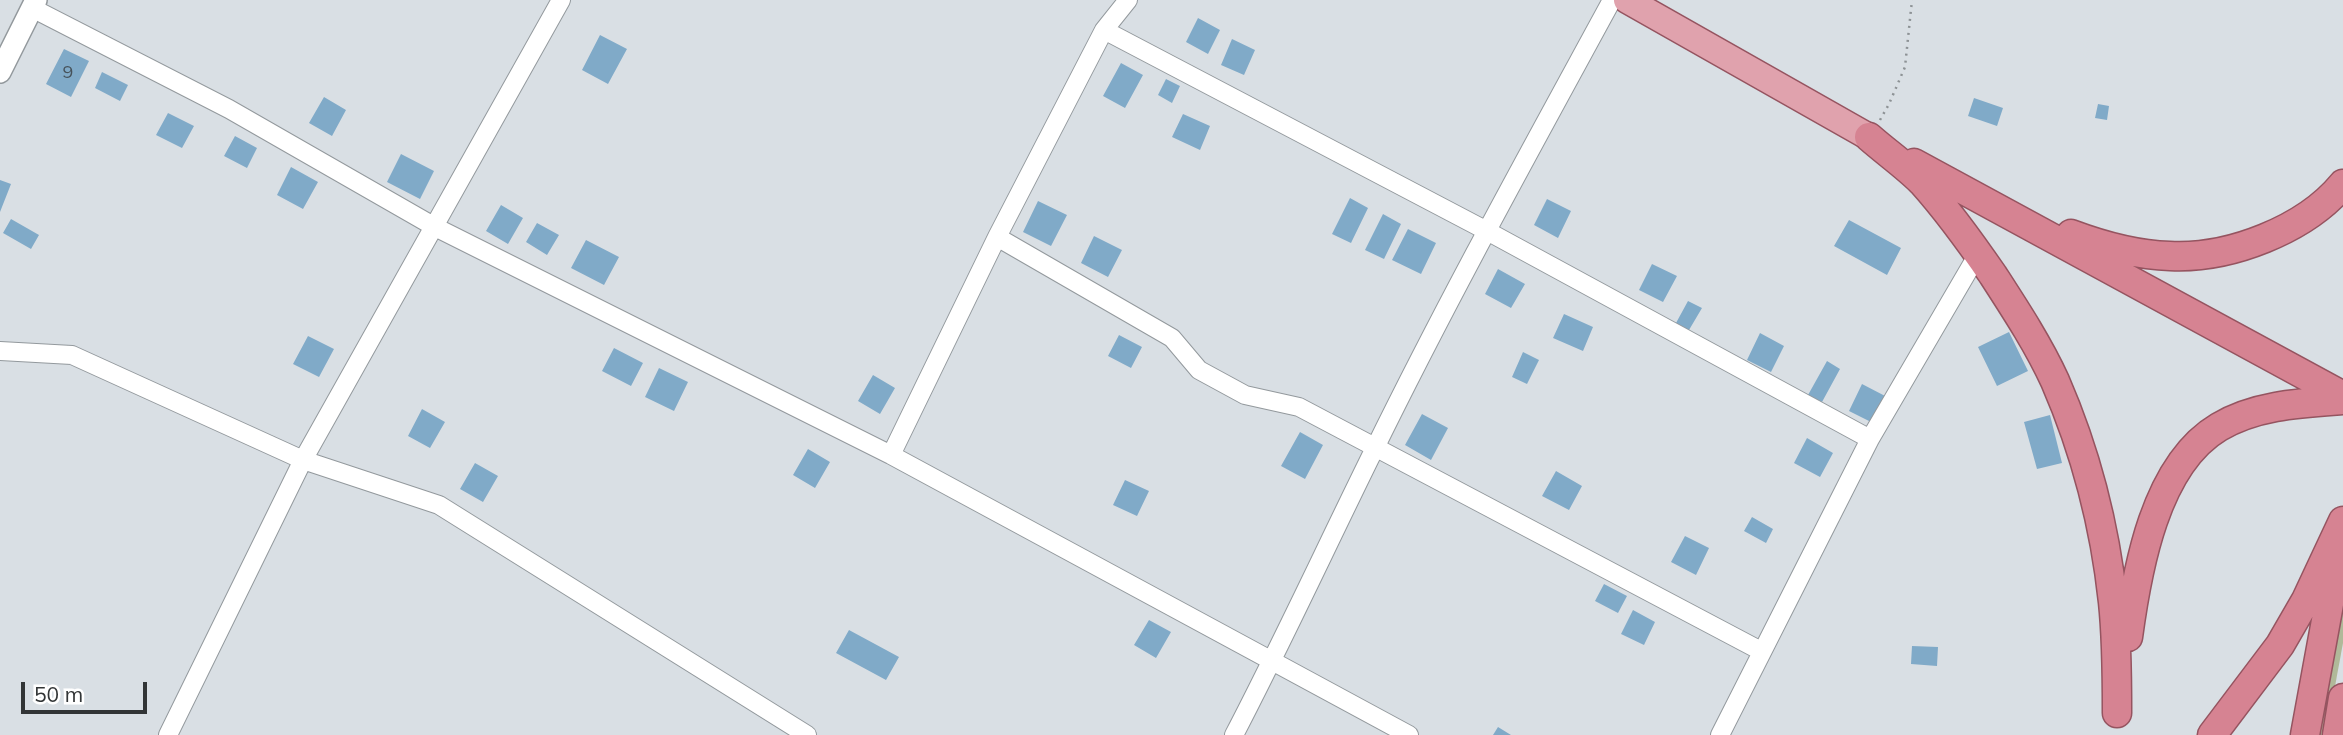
<!DOCTYPE html>
<style>
body{margin:0}
#map{position:relative;width:2343px;height:735px;overflow:hidden;background:#d9dfe4;font-family:Mulish,sans-serif}
canvas{display:block}
.scale{position:absolute;left:21px;top:682px;width:126px;height:32px;box-sizing:border-box;border:4px solid #323536;border-top:0;padding-left:9px;font-size:21px;line-height:24px;white-space:nowrap;color:#323536;-webkit-text-stroke:5px #fff;paint-order:stroke}
</style>
<div id="map">
<canvas width="2343" height="735"></canvas>
<div class="scale">50 m</div>
</div>
<script>
const c = document.querySelector('canvas').getContext('2d');
c.lineJoin = 'round';
function paint(path, color) { c.fillStyle = color; c.fill(path, 'evenodd'); }
function strokePath(path, color, width, dash) { c.strokeStyle = color; c.lineWidth = width; c.lineCap = dash ? 'butt' : 'round'; c.setLineDash(dash || []); c.stroke(path); }
function label(font, color, halo, rows, align = 'center') {
  c.font = font + ' Mulish,sans-serif'; c.lineWidth = 6; c.setLineDash([]); c.textBaseline = 'middle'; c.strokeStyle = halo; c.fillStyle = color; for (const [text, x, y, turn = 0] of rows) {
    c.save(); c.translate(x, y); c.rotate((+turn || 0) * Math.PI / 180); c.textAlign = isNaN(turn) ? turn : align; if (halo) c.strokeText(text, 0, 0); c.fillText(text, 0, 0); c.restore();
  }
}
paint(new Path2D(`
 M2343,582V643L2326,735H2314Z`), '#b0b999');
paint(new Path2D(`
 M1198,18L1220,30L1208,54L1186,42Z
 M600,35L627,49L608,84L582,70Z
 M1232,39L1255,50L1244,75L1221,65Z
 M64,49L89,61L71,97L46,84Z
 M1121,63L1143,75L1125,108L1103,96Z
 M102,72L128,85L120,101L95,88Z
 M1166,79L1180,86L1172,103L1158,95Z
 M324,97L346,110L332,136L309,123Z
 M1974,98L2003,108L1997,126L1968,116Z
 M2098,104L2109,106L2107,120L2095,118Z
 M168,113L194,126L182,148L156,135Z
 M1183,114L1210,126L1200,150L1172,137Z
 M235,136L257,148L247,168L224,156Z
 M401,154L434,171L420,199L387,182Z
 M291,167L318,182L303,209L277,195Z
 M0,180L11,184L0,212Z
 M1350,198L1368,208L1351,243L1332,234Z
 M1547,199L1571,211L1558,238L1534,225Z
 M1038,201L1067,215L1051,246L1023,232Z
 M501,205L523,218L508,244L486,231Z
 M1383,214L1401,224L1384,259L1365,250Z
 M11,219L39,235L31,249L3,233Z
 M1849,220L1901,248L1887,275L1834,246Z
 M537,223L559,235L547,255L526,242Z
 M1408,229L1436,243L1421,274L1392,260Z
 M1094,236L1122,250L1108,277L1081,263Z
 M586,240L619,257L604,285L571,268Z
 M1652,264L1677,276L1663,302L1639,290Z
 M1498,269L1525,284L1511,308L1485,294Z
 M1688,301L1702,308L1689,330L1676,323Z
 M1564,314L1593,327L1583,351L1553,338Z
 M2009,332L2028,371L1997,386L1978,347Z
 M1760,333L1784,346L1771,372L1747,360Z
 M1119,335L1142,347L1131,368L1108,356Z
 M308,336L334,349L319,377L293,364Z
 M614,348L643,363L631,386L602,371Z
 M1523,352L1539,360L1527,384L1512,377Z
 M1827,361L1840,369L1822,402L1808,395Z
 M659,368L688,382L674,411L645,397Z
 M873,375L895,388L880,414L858,401Z
 M1862,384L1887,397L1873,423L1849,411Z
 M422,409L445,422L430,448L408,436Z
 M1422,414L1448,428L1431,460L1405,445Z
 M2050,415L2062,463L2037,469L2024,422Z
 M1300,432L1323,445L1305,479L1281,466Z
 M1807,438L1833,453L1820,477L1794,463Z
 M808,449L830,462L815,488L793,475Z
 M475,463L498,476L483,502L460,489Z
 M1556,471L1582,486L1569,510L1542,496Z
 M1125,480L1149,491L1137,516L1113,505Z
 M1752,517L1773,529L1766,543L1744,531Z
 M1685,536L1709,548L1696,575L1671,562Z
 M1604,584L1627,596L1618,613L1595,601Z
 M1633,610L1655,622L1644,645L1621,634Z
 M1149,620L1171,632L1156,658L1134,645Z
 M849,630L899,657L886,680L836,653Z
 M1912,646L1938,647L1937,666L1911,664Z
 M1498,727L1511,735H1493Z`), '#80aac8');
const minor = new Path2D(`
 M32,8L229,109L435,227L891,455L1409,735
 M1104,30L1487,231L1870,439
 M997,237L1172,338L1199,370L1245,395L1299,407L1761,651
 M0,351L72,355L303,460L439,505L807,735
 M891,455L997,237L1104,30L1128,0
 M168,735L303,460L561,0
 M1234,735C1283,641 1327,545 1374,450C1449,297 1531,149 1612,0
 M1720,735L1870,439L1978,254`);
const tertiary = new Path2D(`
 M0,72L36,0`);
const primary = new Path2D(`
 M1627,0L1869,137`);
const trunk = new Path2D(`
 M1869,137C1886,152 1906,166 1922,182C1948,211 1971,243 1993,275C2015,309 2038,344 2055,381C2085,450 2105,527 2113,602C2117,639 2117,676 2117,713
 M1914,163L2343,396
 M2071,234C2103,246 2137,255 2170,256C2229,259 2305,230 2343,184
 M2128,637C2137,570 2155,465 2219,427C2256,405 2301,403 2343,400
 M2212,735L2280,645L2306,600L2343,521
 M2305,735L2338,555
 M2337,735L2343,698`);
strokePath(minor, '#93999d', 20);
strokePath(tertiary, '#93999d', 24);
strokePath(primary, '#955460', 29);
strokePath(trunk, '#955460', 31);
strokePath(new Path2D(`
 M1880,120L1889,104L1905,67L1912,0`), '#8d9295', 2.5, [2, 5]);
strokePath(minor, '#fff', 18);
strokePath(tertiary, '#fff', 21);
strokePath(primary, '#e0a2ad', 26);
strokePath(trunk, '#d68392', 28);
label('18px', '#46525a', null, [
 ["9",68,73]
]);
</script>
